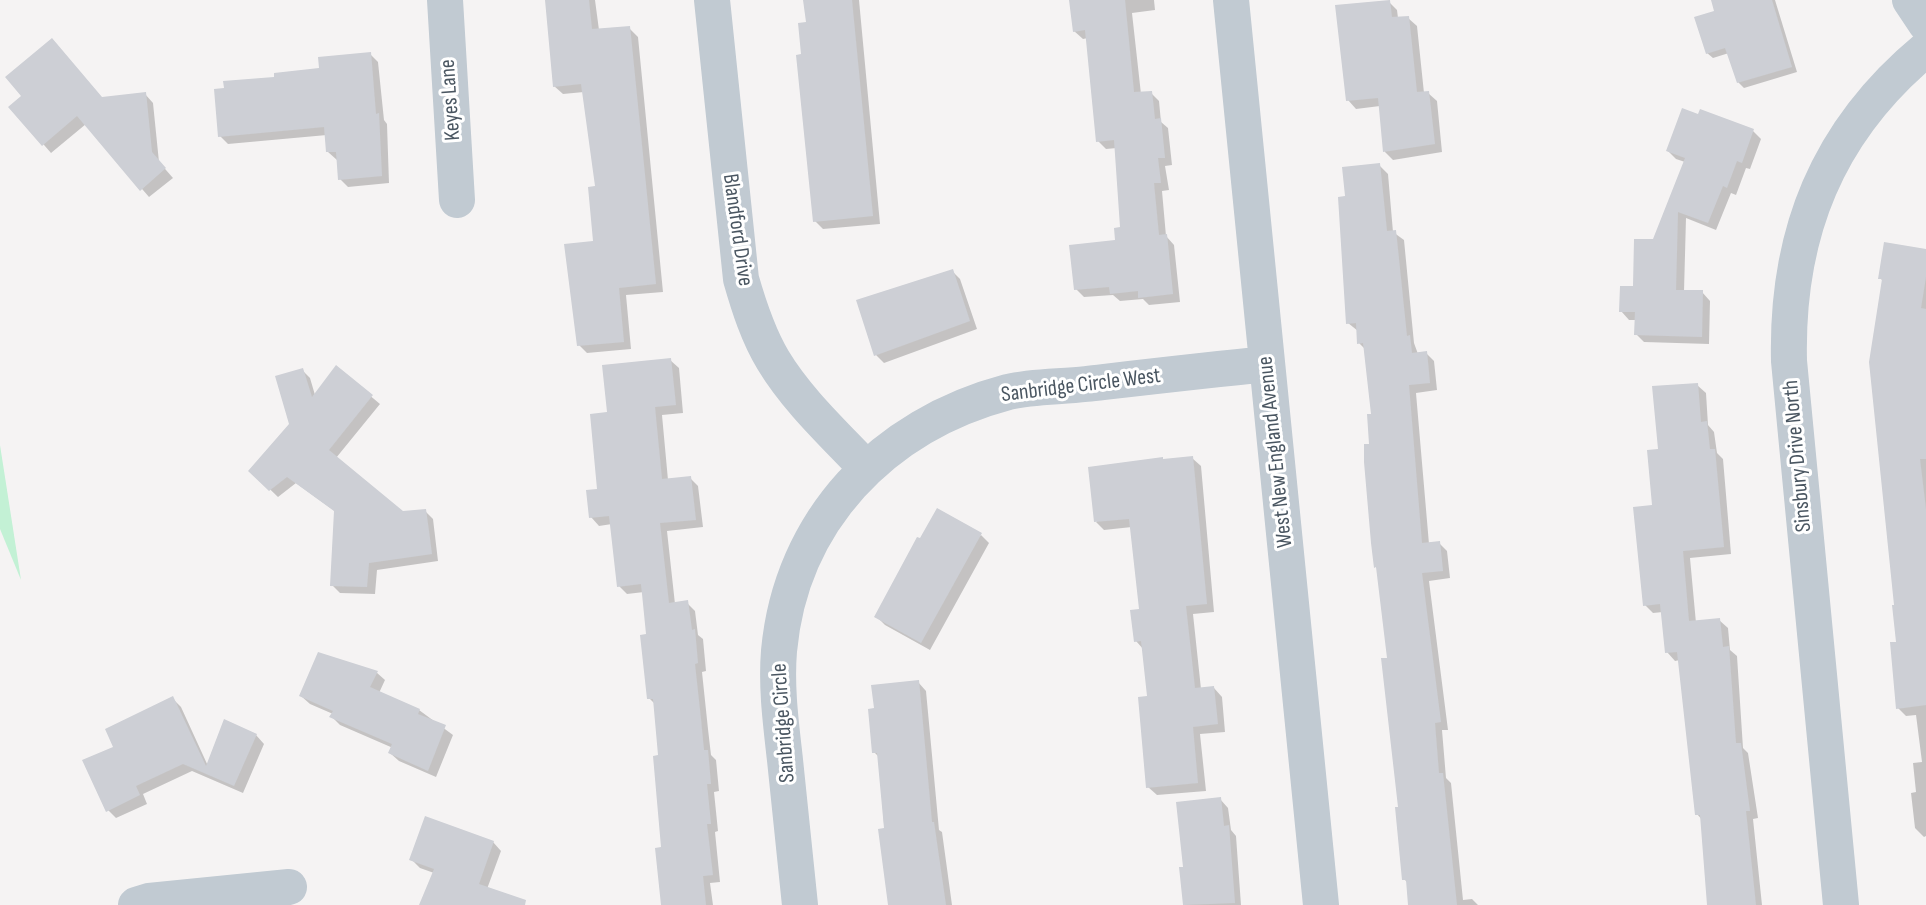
<!DOCTYPE html>
<style>
body{margin:0}
canvas{display:block;background:#f5f3f3}
</style>
<canvas width="1926" height="905"></canvas>
<script>
const c = document.querySelector('canvas').getContext('2d');
c.lineJoin = 'round';
function paint(path, color) { c.fillStyle = color; c.fill(path, 'evenodd'); }
function strokePath(path, color, width, dash) { c.strokeStyle = color; c.lineWidth = width; c.lineCap = dash ? 'butt' : 'round'; c.setLineDash(dash || []); c.stroke(path); }
function label(font, color, halo, rows, align = 'center') {
  c.font = font + ' "Sofia Sans Condensed",sans-serif'; c.lineWidth = 6; c.setLineDash([]); c.textBaseline = 'middle'; c.strokeStyle = halo; c.fillStyle = color; for (const [text, x, y, turn = 0] of rows) {
    c.save(); c.translate(x, y); c.rotate((+turn || 0) * Math.PI / 180); c.textAlign = isNaN(turn) ? turn : align; if (halo) c.strokeText(text, 0, 0); c.fillText(text, 0, 0); c.restore();
  }
}
paint(new Path2D(`
 M0,445L21,580L0,529Z`), '#c3f1d5');
paint(new Path2D(`
 M547,0H595L599,30L629,28L638,37L663,292L626,295L631,349L587,353L579,345L595,243L597,187L584,92L563,94L554,86Z
 M805,0H859L880,224L823,229L815,221L803,56L808,24Z
 M1071,0H1154L1155,10L1132,13L1141,94L1151,93L1159,101L1161,122L1168,128L1172,165L1165,166L1169,190L1162,191L1166,236L1174,245L1180,302L1149,305L1143,299L1120,301L1113,295L1084,297L1076,289L1117,242L1122,229L1117,148L1106,149L1098,141L1088,38L1083,39L1074,31Z
 M1713,0H1775L1797,72L1744,88L1738,82L1729,53L1713,58L1707,53L1717,13Z
 M1389,2L1397,10L1398,18H1408L1417,26L1424,93H1428L1437,101L1442,152L1393,160L1385,152L1380,106L1356,109L1348,100Z
 M370,54L378,62L384,120L387,124L389,183L348,187L340,179L337,160L328,152L327,135L228,144L220,136L276,79L321,70Z
 M145,94L153,103L159,162L173,178L149,197L86,124L51,153L11,107L24,96L102,99Z
 M1753,131L1761,139L1750,169L1746,168L1736,195L1731,193L1716,230L1686,218L1684,292H1702L1710,301L1709,344L1644,342L1636,334V320H1629L1621,311L1635,288L1655,241L1685,162L1676,159L1668,151Z
 M1379,165L1388,174L1393,232L1404,240L1414,343L1418,354L1426,353L1434,361L1437,390L1416,393L1429,544L1439,543L1447,551L1450,578L1429,581L1448,730H1442L1446,778L1451,783L1463,900L1472,899L1478,905H1410L1408,883L1404,879L1389,659L1379,570L1376,567L1371,446L1373,416L1366,350L1359,343L1358,331L1348,323L1347,198Z
 M1926,251V836L1924,837L1915,828L1911,793L1916,792L1913,763L1922,762L1916,715L1906,716L1898,708V644L1884,282L1880,278Z
 M952,271L960,279L977,329L884,363L876,355Z
 M670,360L679,368L683,413L662,415L668,480L690,478L698,486L703,527L667,531L675,604L687,603L695,611L698,635L703,639L706,671L702,672L708,729L711,755L716,760L719,791L714,792L718,831L715,832L720,882L710,883L713,905H662L660,757L656,705L649,698L648,636L644,592L627,594L619,586L612,524L599,526L591,517L599,491L609,414Z
 M337,368L380,404L336,458L403,514L425,511L433,519L438,561L377,570L375,594L340,593L332,585L336,512L296,483L278,497L251,471L291,424L302,370L310,378L315,395Z
 M1697,385L1706,393L1708,425L1714,432L1717,453L1723,459L1731,554L1690,558L1696,623L1719,620L1728,628L1730,650L1737,656L1743,748L1748,753L1758,818L1753,819L1762,905H1709L1703,821L1697,814L1680,660L1675,661L1667,652L1663,612L1653,613L1645,605L1660,451Z
 M1192,458L1201,466L1214,612L1193,614L1201,689L1214,688L1222,697L1225,732L1200,734L1206,791L1157,795L1148,787L1149,697L1144,650L1136,641L1141,611L1132,527L1104,530L1096,522L1164,461Z
 M981,535L989,543L930,650L885,625L877,617Z
 M376,672L385,680L379,693L419,710L453,735L436,777L399,761L390,753L393,748L340,725L332,717L333,714L310,704L301,696Z
 M918,682L926,691L939,830L942,832L952,905H890L879,757L874,752Z
 M173,699L181,707L208,766L256,735L264,744L243,793L192,771L143,794L147,804L116,818L108,810L115,748Z
 M1220,799L1228,808L1231,830L1236,836L1241,905H1185L1182,869L1185,868Z
 M493,842L501,851L487,889L493,905H421L434,873L420,868L411,859Z`), '#0003');
paint(new Path2D(`
 M545,0H589L592,29L630,26L656,284L619,288L624,342L577,346L564,244L593,241L588,187L595,186L581,84L553,87Z
 M803,0H852L873,216L813,222L796,55L801,54L798,23L806,22Z
 M1069,0H1125L1134,92L1152,91L1155,119L1161,118L1165,158H1158L1161,183H1154L1159,235L1167,234L1173,294L1138,298V291L1110,294L1109,287L1074,290L1069,245L1115,240L1114,228L1120,227L1114,140L1096,142L1085,30L1073,32Z
 M1390,0L1392,17L1409,16L1417,92L1429,91L1435,144L1383,152L1378,98L1346,101L1335,5Z
 M1711,0H1772L1792,67L1737,83L1725,48L1706,54L1694,17L1714,11Z
 M52,38L102,97L146,92L152,152L166,168L140,191L77,116L42,146L8,107L21,96L5,77Z
 M371,52L376,114L379,113L382,176L338,180L336,152H326L324,127L218,137L214,89L224,88L223,81L274,77V73L319,68L318,57Z
 M1682,108L1698,114L1700,109L1754,129L1742,163L1737,161L1727,188L1723,186L1708,223L1678,212L1676,290H1703L1702,337L1634,335L1635,312H1619L1620,286H1633L1634,239H1653L1685,158L1666,151Z
 M1380,163L1387,231L1396,230L1407,336L1410,335L1412,353L1427,351L1430,383L1409,385L1422,543L1440,541L1443,571L1422,573L1441,722L1435,723L1439,773H1443L1457,905H1408L1406,880H1402L1395,807H1398L1381,658H1387L1376,567L1374,568L1371,543L1364,462V444H1369L1367,414H1371L1363,343L1357,344L1356,323L1346,324L1338,197L1345,196L1342,167Z
 M1884,242L1926,249V277L1921,308L1926,309V459H1920L1926,509V705L1896,709L1890,642H1896L1892,605H1894L1869,362L1882,279H1878Z
 M953,269L970,321L874,356L856,300Z
 M671,358L676,405L655,407L662,479L691,476L696,520L660,523L669,603L688,600L692,630L695,629L698,663L695,664L701,719L704,750H708L711,784H707L711,824H707L713,875L703,876L706,905H661L655,848L661,847L653,756L658,755L653,699H647L640,635L646,634L641,584L617,587L609,516L589,518L586,490L597,489L590,414L607,412L602,365Z
 M336,365L373,395L329,450L403,511L426,509L429,531L432,554L369,563L367,587L330,586L334,511L287,477L269,491L248,471L289,424L275,376L303,368L312,397Z
 M1698,383L1701,422L1707,421L1710,449H1715L1724,547L1683,551L1689,621L1720,618L1723,647L1729,646L1736,743H1741L1750,811H1746L1756,905H1707L1700,815H1695L1677,652L1665,653L1660,604L1643,606L1633,507L1652,505L1647,450L1658,449L1652,386Z
 M1193,456L1207,604L1186,606L1195,688L1214,686L1218,724L1193,727L1198,783L1146,788L1138,697L1147,696L1141,641L1134,642L1130,610L1139,609L1129,519L1094,522L1088,467L1163,457V459Z
 M937,508L982,533L921,643L874,617L917,537L920,538Z
 M318,652L378,671L370,687L420,709L418,714L446,725L428,771L388,753L392,744L329,717L333,711L299,696Z
 M919,680L932,822H934L946,905H888L878,829L884,828L877,753H872L868,709L874,708L871,685Z
 M173,696L206,766L224,719L257,734L234,786L183,764L136,786L140,795L106,812L82,760L113,747L105,729Z
 M1221,797L1224,826L1229,825L1235,903L1183,905L1179,867H1183L1176,802Z
 M425,816L494,841L479,884L526,900L525,905H419L434,869L409,860Z`), '#cdcfd5');
strokePath(new Path2D(`
 M445,0L457,200
 M712,0L741,279C749,307 758,335 773,360C797,400 834,434 866,468
 M1231,0L1321,905
 M1910,0L1926,24
 M136,905L149,901L289,887
 M800,905C795,857 790,808 785,760C781,724 776,688 779,651C791,520 883,425 1008,392C1033,386 1061,387 1086,384C1147,377 1207,370 1267,364
 M1841,905L1789,361C1786,234 1827,131 1926,49`), '#c1cad2', 36);
label('22px', '#4a5661', '#fff', [
 ["Keyes Lane",451,100,-94],
 ["Blandford Drive",737,230,82],
 ["Sanbridge Circle West",1081,386,-7],
 ["West New England Avenue",1276,452,-96],
 ["Sinsbury Drive North",1798,456,-95],
 ["Sanbridge Circle",784,723,-94]
]);
</script>
